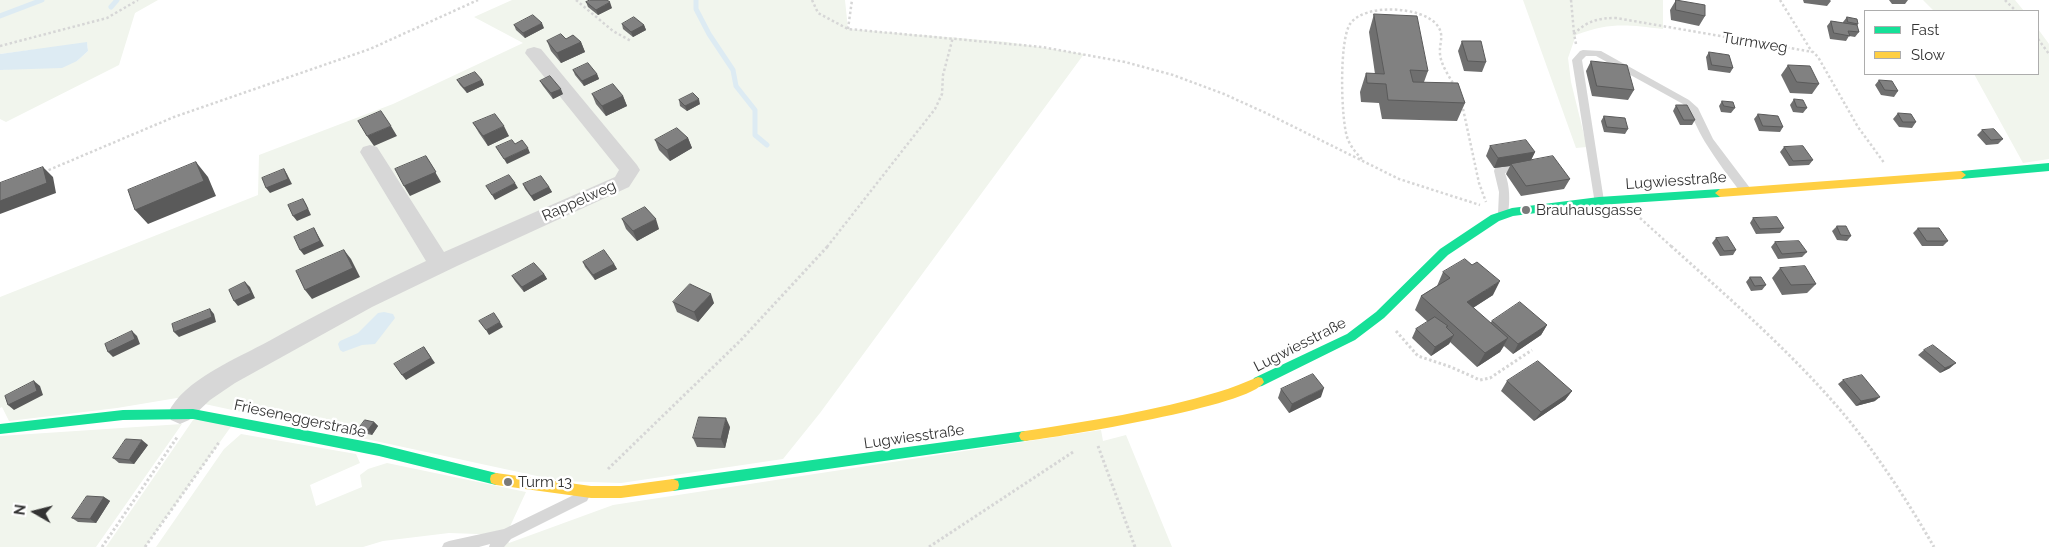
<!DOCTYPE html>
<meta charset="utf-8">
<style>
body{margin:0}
#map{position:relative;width:2049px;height:547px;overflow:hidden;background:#fff;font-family:Raleway,sans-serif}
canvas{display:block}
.legend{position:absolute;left:1864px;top:10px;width:175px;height:65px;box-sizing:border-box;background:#fff;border:1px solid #adadad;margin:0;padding:6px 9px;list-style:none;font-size:15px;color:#333}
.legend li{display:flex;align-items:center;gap:10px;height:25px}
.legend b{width:25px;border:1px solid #adadad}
.north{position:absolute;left:10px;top:487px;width:50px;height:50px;-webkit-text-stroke:4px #fff;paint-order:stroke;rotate:278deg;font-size:14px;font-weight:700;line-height:20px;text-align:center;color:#333}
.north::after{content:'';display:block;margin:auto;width:18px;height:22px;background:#333;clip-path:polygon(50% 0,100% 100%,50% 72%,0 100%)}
</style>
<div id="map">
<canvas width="2049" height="547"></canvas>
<ul class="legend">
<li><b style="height:6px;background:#16e098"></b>Fast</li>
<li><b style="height:6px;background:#ffcf43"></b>Slow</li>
</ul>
<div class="north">N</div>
</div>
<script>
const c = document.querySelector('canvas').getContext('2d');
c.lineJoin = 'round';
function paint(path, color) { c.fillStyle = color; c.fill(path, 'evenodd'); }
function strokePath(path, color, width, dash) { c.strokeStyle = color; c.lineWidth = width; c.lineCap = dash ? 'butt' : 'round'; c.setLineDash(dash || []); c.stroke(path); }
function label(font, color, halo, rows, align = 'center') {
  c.font = font + ' Raleway,sans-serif'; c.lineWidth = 5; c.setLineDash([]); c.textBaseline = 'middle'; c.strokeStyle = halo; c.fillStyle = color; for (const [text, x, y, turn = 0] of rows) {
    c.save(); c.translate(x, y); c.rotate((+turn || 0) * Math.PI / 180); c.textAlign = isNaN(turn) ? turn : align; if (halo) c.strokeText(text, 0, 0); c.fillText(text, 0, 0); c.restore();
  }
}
paint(new Path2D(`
 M0,0H158L135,13L119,65L6,122L0,119V70L77,61L88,51L87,43L0,54Z
 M512,0H845L848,29L1007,42L1084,54L820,413L783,459L621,483L560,481L177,398L117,408L9,421L2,407L0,408V297L258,195L259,155L393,104L523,43L474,17Z
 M1523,0H1663V29C1627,25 1611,22 1576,35L1568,58L1571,82L1587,147L1576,148Z
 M1923,0H2015L2024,11H1934Z
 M2038,29L2049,44V159L2023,163L1974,74H2038Z
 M193,420L235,421L145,547H106Z
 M182,424L96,547H0V436Z
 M1101,430L1103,441L1126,435L1172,547H496L505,535L449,533L383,541L363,547H156L224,449L241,434L356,454L360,463L310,485L316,506L362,487L360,475L368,469L387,463L526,492L506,535L509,543L613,505Z`), '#f1f5ed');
paint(new Path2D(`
 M87,42L88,51L77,61L62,68L0,70V54Z
 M384,312L393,314L395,318L375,344L362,345L343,352L340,350L338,344L340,341L358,333L378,313Z`), '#ddebf3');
strokePath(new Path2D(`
 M696,0V9L709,34L733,70L736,86L755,110V135L767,145
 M111,7L117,0
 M0,16L42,0`), '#ddebf3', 5);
strokePath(new Path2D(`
 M576,0L613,31L631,41
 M812,0L818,13L848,29L1042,47L1125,62L1173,75L1224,94L1268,114L1399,179L1480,205
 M1571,0L1574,33
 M1780,0L1812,52
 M2005,0L2016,11
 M848,29L852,0
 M2038,39L2049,54
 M1576,44L1574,34C1587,21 1598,18 1616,18L1813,52L1818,57L1858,127L1885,164
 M0,46L107,18L138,0
 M1462,104L1479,183L1486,202
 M1362,159C1356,153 1350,146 1347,137C1341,117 1339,41 1350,24C1364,3 1422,6 1437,25C1445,35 1439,43 1440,54C1441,65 1449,76 1454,85
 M44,172L174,117L370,49L478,0
 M1640,218L1672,247
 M827,247L935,109L942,94L943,75L953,37`), '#d6d6d6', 2.5, [2.5, 2.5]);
strokePath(new Path2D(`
 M1671,246C1730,299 1790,351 1842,412C1877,454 1907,500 1934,547
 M1396,331L1418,356L1451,367L1480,380L1490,378L1532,350
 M1098,446L1135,547
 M608,469L740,341L828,246
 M102,547L178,436
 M145,547L220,441
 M929,547L1073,452`), '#d6d6d6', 3, [2.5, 2.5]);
paint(new Path2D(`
 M1583,50L1601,51L1689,100L1698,108L1713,139L1750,188L1751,191L1750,194H1742C1729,177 1716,160 1705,142C1697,129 1693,115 1683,104L1596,56H1586L1582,60L1604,201L1603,204H1595L1572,60L1580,51Z
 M1514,164L1518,165L1519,168L1518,171L1505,173C1510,187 1510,200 1508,214L1503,218L1498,214L1499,192L1494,171L1495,168Z
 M582,491L587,493L589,497L587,501L511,539L504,547H489L490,544L479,547H442L444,543L449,541L504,529Z`), '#d7d7d7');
paint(new Path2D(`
 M534,47L541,49L637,165L640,170L629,187L457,266L372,307L235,383L210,400L189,420L180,424L171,420L168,413C183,380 238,358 269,341C321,312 373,286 426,261L360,152L363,147L370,145L377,147L444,252L615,177L619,170L525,53L527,49Z`), '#d7d7d7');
paint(new Path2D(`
 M2049,163V171L1961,179L1956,175L1961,171Z
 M1720,189L1725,193L1720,197L1599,205L1513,216L1499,221L1448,255L1384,318L1355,340L1262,386L1258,387L1254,386L1252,382L1254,378L1347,334L1376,312L1440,249L1491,215L1512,208L1599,197Z
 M193,409L379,444L496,473L501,475L502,479L501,483L496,485L379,456L193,419L123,420L0,434V424L123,410Z
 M1025,431L1029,432L1031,436L1029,440L1025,441L673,491L668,489L667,485L668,481L673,479Z`), '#16e098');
paint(new Path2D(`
 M1961,171L1966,175L1961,179L1720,197L1715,193L1720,189Z
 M1258,377L1262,378L1264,382C1252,406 1059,437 1025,441L1021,440L1019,436L1021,432L1025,431C1090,421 1155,411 1218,392C1232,388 1245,382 1258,377Z
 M496,473L591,486H621L673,479L678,481L679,485L678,489L673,491L621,498H591L496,485L491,483L490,479L491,475Z`), '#ffcf43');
paint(new Path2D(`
 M1676,0L1705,16L1699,26L1671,20L1670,10Z
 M1803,0H1830L1831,1L1827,6L1804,3Z
 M1889,0H1908L1905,4H1892Z
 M586,2L612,8L598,15L588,7Z
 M1374,14L1428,71L1424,82L1465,103L1457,121L1382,119L1379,103L1361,102L1360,92L1366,73L1375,74L1369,32Z
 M1847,17L1858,24L1857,26L1859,32L1855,37L1849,36L1846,41L1830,39L1827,26L1831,21L1843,23V22Z
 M622,24L644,25L646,30L633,37L623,29Z
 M514,25L544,28L525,38L516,30Z
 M566,39L581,42L585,52L561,63L551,51L547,41Z
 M1462,41L1486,62L1482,72L1464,71L1458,51Z
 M1709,52L1733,68L1730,73L1708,70L1706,57Z
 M1591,61L1634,90L1628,100L1592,96L1586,71Z
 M1788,65L1819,84L1812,94L1790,93L1781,75Z
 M573,70L597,74L599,79L584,86L575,75Z
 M457,80H482L484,85L467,93L460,85Z
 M1879,80L1898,91L1894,97L1881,95L1875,85Z
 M540,81L563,94L553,99L543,86Z
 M592,94L623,96L627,106L606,116L596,104Z
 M1794,99L1807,108L1803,113L1793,112L1790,105Z
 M679,100L700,104L687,111L680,106Z
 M1722,101L1735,108L1731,113L1721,112L1719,106Z
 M1676,105L1695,120L1692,125H1680L1673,111Z
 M1898,113L1916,122L1912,128L1899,127L1893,119Z
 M1758,114L1783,127L1780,132L1759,131L1754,119Z
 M1604,116L1628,129L1625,134L1604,132L1601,121Z
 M473,123L509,136L488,146L479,133Z
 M1982,130L2003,139L1998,144L1986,145L1977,135Z
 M688,138L692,148L670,161L659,150L655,140Z
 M1490,146L1535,152L1531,160L1570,179L1564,189L1521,196L1506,174L1510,166L1494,168L1486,156Z
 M1784,147L1813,160L1809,165L1789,166L1780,152Z
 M523,184L549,187L552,192L534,201L525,189Z
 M1753,218L1784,228L1780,233L1756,234L1750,223Z
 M622,219L659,229L637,241L626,229Z
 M1837,226L1851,236L1847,241L1837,240L1832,231Z
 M1918,228L1948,241L1943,246H1922L1913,233Z
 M1716,238L1736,250L1733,255L1720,256L1712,243Z
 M1775,242L1807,252L1802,257L1778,259L1771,247Z
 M583,262L614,264L617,269L595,280L585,267Z
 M1780,268L1816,284L1807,293L1782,295L1772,278Z
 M1443,272L1493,295L1473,308L1490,323L1492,321L1547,325L1541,335L1513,354L1504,346L1500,352L1477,367L1450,342L1449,344L1431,356L1412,338L1416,329L1428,322L1415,310L1421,296L1437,286Z
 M544,274L547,279L524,292L515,281L512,276Z
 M1750,277L1766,285L1762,290L1751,291L1746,282Z
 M673,302L714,303L698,322L677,312Z
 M1924,350L1950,368L1940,373L1918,355Z
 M1843,380L1875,401L1856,406L1838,384Z
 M1507,381L1572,391L1565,400L1534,421L1501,391Z
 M1281,389L1321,397L1289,413L1278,398Z
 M374,422L378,426L372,435L363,433L359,428Z
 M730,427L725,448L697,447L693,438Z
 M148,445L134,464L119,463L113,458Z
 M104,497L110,501L96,523L78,522L72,518Z`), '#6f6f6f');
paint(new Path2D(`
 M610,2L612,8L598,15L596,10Z
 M542,23L544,28L525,38L523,33Z
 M644,25L646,30L633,37L631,32Z
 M581,42L585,52L561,63L557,53Z
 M597,74L599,79L584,86L582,81Z
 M482,80L484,85L467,93L464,88Z
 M561,89L563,94L553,99L551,93Z
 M623,96L627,106L606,116L602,106Z
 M699,99L700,104L687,111L685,106Z
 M391,126L397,136L374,146L367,136Z
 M504,126L509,136L488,146L483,136Z
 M688,138L692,148L670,161L667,150Z
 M528,148L530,153L507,164L504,159Z
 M1535,152L1530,162L1511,164L1510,166L1494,168L1498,158Z
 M426,156L441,182L410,196L404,186Z
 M196,162L208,177L216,196L148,224L135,210Z
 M43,167L53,177L56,193L0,214V201Z
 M284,169L287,174L292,184L270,193L266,188Z
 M515,183L518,188L495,200L492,195Z
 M549,187L552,192L534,201L531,196Z
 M303,199L306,204L311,215L297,221L293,216Z
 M656,219L659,229L637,241L633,231Z
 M314,228L324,246L304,255L300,250Z
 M344,250L351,259L360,277L312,299L305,290Z
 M614,264L617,269L595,280L593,275Z
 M544,274L547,279L524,292L522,287Z
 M1500,281L1493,295L1460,316L1467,302Z
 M245,282L250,287L255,298L238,306L234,301Z
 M711,294L714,303L698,322L694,312Z
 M210,309L214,314L216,322L179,337L174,332Z
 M500,322L503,327L489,335L486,330Z
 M1547,325L1541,335L1513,354L1518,344Z
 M132,331L137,336L140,344L113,357L108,352Z
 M1454,335L1449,344L1431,356L1435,347Z
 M1508,338L1500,352L1477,367L1485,353Z
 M424,347L435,363L406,380L402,375Z
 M1956,363L1950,368L1940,373L1945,368Z
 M34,381L40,386L43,395L14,410L8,405Z
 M1324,388L1321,397L1289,413L1292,404Z
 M1572,391L1565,400L1534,421L1541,412Z
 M1880,397L1875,401L1856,406L1861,401Z
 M726,418L730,427L725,448L721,439Z
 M374,422L378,426L372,435L368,430Z
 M142,440L148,445L134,464L129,460Z
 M104,497L110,501L96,523L90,519Z`), '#5a5a5a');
const building = new Path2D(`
 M590,0H607L610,2L596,10L586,2Z
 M1676,0L1705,5V16L1676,10Z
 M1374,14L1417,16L1428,71L1410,70L1413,82L1458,83L1465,103L1388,100L1386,84L1367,83L1366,73L1384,74Z
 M533,15L542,23L523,33L514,25Z
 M634,17L644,25L631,32L622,24Z
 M1847,17L1857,19L1858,24L1848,22Z
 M1831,21L1857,25L1859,32L1848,31L1850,36L1834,33Z
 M561,34L566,39L573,35L581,42L557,53L547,41Z
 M1462,41H1481L1486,62L1468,61Z
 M1709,52L1729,55L1733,68L1712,65Z
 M1591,61L1627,65L1634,90L1597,86Z
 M588,63L597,74L582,81L573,70Z
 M1788,65L1810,66L1819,84L1797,82Z
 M475,72L482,80L464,88L457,80Z
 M550,76L561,89L551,93L540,81Z
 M1879,80L1892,81L1898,91L1885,90Z
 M613,84L623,96L602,106L592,94Z
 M693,93L699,99L685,106L679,100Z
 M1794,99L1803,100L1807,108L1797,107Z
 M1722,101L1733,102L1735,108L1724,106Z
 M1676,105H1687L1695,120H1684Z
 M381,111L391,126L367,136L358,121Z
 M1898,113L1911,114L1916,122H1903Z
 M495,114L504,126L483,136L473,123Z
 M1758,114L1778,116L1783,127L1763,126Z
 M1604,116L1625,118L1628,129L1607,127Z
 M677,128L688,138L667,150L655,140Z
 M1994,129L2003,139L1991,140L1982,130Z
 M512,140L515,144L522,140L528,148L504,159L496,147Z
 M1526,140L1535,152L1498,158L1490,146Z
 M1803,146L1813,160L1793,161L1784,147Z
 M426,156L436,172L404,186L395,169Z
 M1553,156L1570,179L1526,186L1511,164Z
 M196,162L204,181L135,210L128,190Z
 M43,167L47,183L0,201V183Z
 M284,169L288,179L266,188L262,178Z
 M509,175L515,183L492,195L486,186Z
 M541,176L549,187L531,196L523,184Z
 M303,199L308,209L293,216L288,205Z
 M645,207L656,219L633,231L622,219Z
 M1777,217L1784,228L1760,229L1753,218Z
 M1837,226H1846L1851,236L1841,235Z
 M314,228L320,241L300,250L294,237Z
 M1918,228H1939L1948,241H1927Z
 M1728,237L1736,250L1724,251L1716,238Z
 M1799,241L1807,252L1782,254L1775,242Z
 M344,250L353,268L305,290L296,271Z
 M604,250L614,264L593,275L583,262Z
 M1465,259L1472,265L1477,262L1500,281L1467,302L1508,338L1485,353L1421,296L1450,278L1443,272Z
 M534,263L544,274L522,287L512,276Z
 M1805,266L1816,284L1791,285L1780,268Z
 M1750,277H1761L1766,285L1755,286Z
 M245,282L251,293L234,301L229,290Z
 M690,284L711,294L694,312L673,302Z
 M1520,302L1547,325L1518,344L1492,321Z
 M210,309L212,317L174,332L172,324Z
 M494,313L500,322L486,330L479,321Z
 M1435,317L1448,326L1446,327L1454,335L1435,347L1416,329Z
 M132,331L135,339L108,352L105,344Z
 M1933,345L1956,363L1945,368L1924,350Z
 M424,347L431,358L402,375L394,364Z
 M1538,361L1572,391L1541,412L1507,381Z
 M1313,374L1324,388L1292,404L1281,389Z
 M1862,375L1880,397L1861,401L1843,380Z
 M34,381L37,391L8,405L5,396Z
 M699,417L726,418L721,439L693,438Z
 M365,420L374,422L368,430L359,428Z
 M126,439L142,440L129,460L113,458Z
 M87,496L104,497L90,519L72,518Z`);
paint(building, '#818181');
strokePath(building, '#5a5a5a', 1);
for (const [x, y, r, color] of [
 [1526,210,5,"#7a7a7a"],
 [508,482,5,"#7a7a7a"]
]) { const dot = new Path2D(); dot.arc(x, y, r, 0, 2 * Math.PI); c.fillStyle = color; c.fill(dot); strokePath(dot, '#fff', 2); }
label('15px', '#333', '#fff', [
 ["Turmweg",1755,43,9],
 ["Lugwiesstraße",1676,181,-4],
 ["Rappelweg",579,201,-24],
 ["Lugwiesstraße",1300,345,-27],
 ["Frieseneggerstraße",300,419,12],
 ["Lugwiesstraße",914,437,-8]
]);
label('15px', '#333', '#fff', [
 ["Brauhausgasse",1536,210],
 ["Turm 13",518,482]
], 'left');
</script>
